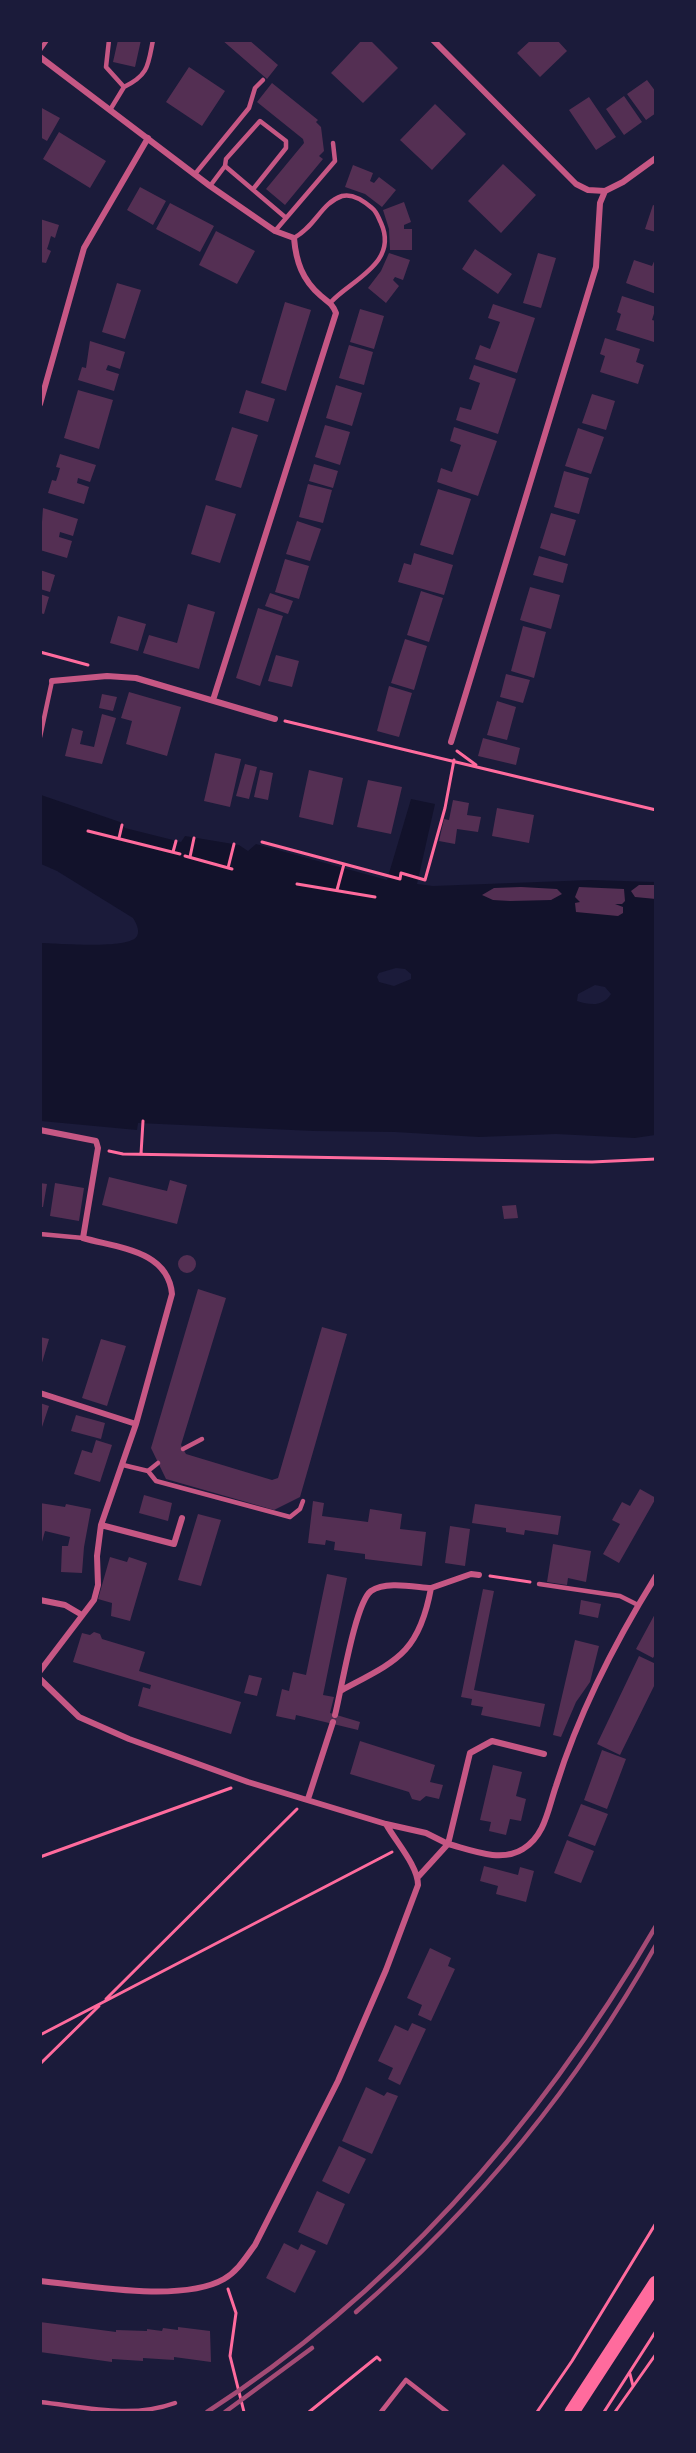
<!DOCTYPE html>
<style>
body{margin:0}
#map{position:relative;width:696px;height:2453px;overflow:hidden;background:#1b1b3a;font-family:Quicksand,sans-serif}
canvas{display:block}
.frame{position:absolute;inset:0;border:42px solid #1b1b3a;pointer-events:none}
</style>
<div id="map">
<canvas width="696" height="2453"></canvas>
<div class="frame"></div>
</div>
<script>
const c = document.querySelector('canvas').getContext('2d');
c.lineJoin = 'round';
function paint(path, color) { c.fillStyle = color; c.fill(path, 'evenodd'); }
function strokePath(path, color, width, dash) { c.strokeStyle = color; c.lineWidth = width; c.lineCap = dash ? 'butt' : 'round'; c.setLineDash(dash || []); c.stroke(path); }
paint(new Path2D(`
 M41,795L120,822L125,828L181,842L185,836L239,845L248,851L256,844L387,880L411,799L435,804L417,884L433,886L591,880L655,882V1135L635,1138L556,1134L479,1137L395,1132L314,1131L138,1123L137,1130L41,1121V943C56,943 130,950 137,936C140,930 136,923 133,918L57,871L41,864ZM396,968L405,969L411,974V979L394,986L379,982L377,977L379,973ZM595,985L605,987L611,994C603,1007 590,1005 577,1001L578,994Z`), '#12122b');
paint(new Path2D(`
 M118,40H141L135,67L113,62Z
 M222,40H249L278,65L267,79Z
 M362,40H370L398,68L363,103L331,73Z
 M531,40H557L567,51L540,77L517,53Z
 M189,67L225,91L202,126L166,102Z
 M647,80L656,92V113L646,120L627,94Z
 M272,83L318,120L316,122L321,127L324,151L319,156L323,159L285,205L266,189L304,143L303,139L257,102Z
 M624,96L642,122L624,135L606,109Z
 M589,97L616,137L596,150L569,110Z
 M435,104L466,134L432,170L400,140Z
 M40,107L60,118L47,141L40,137Z
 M59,132L106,161L90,188L43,159Z
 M503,164L536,195L501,233L468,201Z
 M353,165L373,173L370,181L374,183L379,177L396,190L382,207L365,194L345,187Z
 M140,187L166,201L153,225L127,210Z
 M404,202L411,222L404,225V229H412V250H390L389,229L383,210Z
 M170,203L214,226L200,252L156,229Z
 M653,205L656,206V232L645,229Z
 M40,219L59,225L55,238L51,236L49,243L47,249L51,251L46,263L40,262Z
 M216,231L255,251L237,284L199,265Z
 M475,249L512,274L498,294L462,269Z
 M389,253L410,260L403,280L395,277L393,280L399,286L386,303L368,288L381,271Z
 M538,253L556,258L541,308L523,303Z
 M656,257V294L626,283L634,260L652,266Z
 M117,283L141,290L125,339L102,332Z
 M622,296L656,307L652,320L656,321L654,342L616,330L621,314L617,312Z
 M285,302L311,310L286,391L261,383Z
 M493,304L535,318L517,373L475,359L480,345L490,349L500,322L488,318Z
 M360,309L384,316L374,349L350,342Z
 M605,338L640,349L636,362L644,365L638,384L600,372L605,356L600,354Z
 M90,341L125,352L120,369L108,365L106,370L119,374L114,391L78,380L82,367L86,368Z
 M349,345L373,352L364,385L339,378Z
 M474,365L516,379L498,434L456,420L460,407L471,410L480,383L469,379Z
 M336,385L362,393L352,426L326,418Z
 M78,390L113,400L99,449L64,438Z
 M246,390L275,399L268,422L239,413Z
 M592,394L615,401L606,430L582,423Z
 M325,425L350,432L340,465L315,457Z
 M232,427L258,435L241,488L215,480Z
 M454,427L497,441L478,496L437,482L441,468L452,472L461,445L450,441Z
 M578,428L604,437L591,474L565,466Z
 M60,454L96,465L90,482L78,478L77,483L89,487L84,504L48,493L52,480L56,481L58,475L60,468L56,467Z
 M314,464L338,471L333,488L309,481Z
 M564,471L589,478L579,514L554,507Z
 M308,484L332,490L323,523L299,517Z
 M438,489L471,499L453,555L420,545Z
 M206,505L236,514L220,563L191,554Z
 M43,508L78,519L73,536L60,532L59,537L72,541L67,558L40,550Z
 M551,513L576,520L565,556L540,548Z
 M297,521L321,529L310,561L286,554Z
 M414,553L453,565L444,595L398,582L404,563L411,565Z
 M539,556L568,564L563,583L533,575Z
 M285,559L309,566L299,599L275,592Z
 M40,570L55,575L50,592L40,589Z
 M530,587L560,595L551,629L520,620Z
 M421,591L443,598L429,642L407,635Z
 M270,593L293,601L288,614L265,606Z
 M40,594L49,597L44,614L40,613Z
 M188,604L215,612L199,669L143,653L149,635L177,643Z
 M258,608L283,616L260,686L236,678Z
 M118,616L146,624L138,651L110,643Z
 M523,626L546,632L534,678L511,671Z
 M405,639L427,646L414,690L391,683Z
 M276,655L299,661L292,687L268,681Z
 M506,674L530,680L523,703L500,697Z
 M389,686L412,693L399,737L377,731Z
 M129,692L181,707L167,756L126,744L132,721L121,718Z
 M102,694L117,697L113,711L99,708Z
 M497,701L516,707L507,740L487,735Z
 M102,714L116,718L102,764L65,756L72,728L83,731L80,744L94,747Z
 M483,738L520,748L516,765L478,756Z
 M215,753L241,759L230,807L204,801Z
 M245,764L257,767L249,799L236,796Z
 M260,770L273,773L268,800L254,797Z
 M309,770L343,778L333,825L299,817Z
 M368,780L402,787L391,834L357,827Z
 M453,800L469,803L467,815L481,817L478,832L457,829L455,844L439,841L444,819L449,820Z
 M497,808L534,815L529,843L492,836Z
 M656,885V899L635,897L631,891L639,885Z
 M521,887L557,889L562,894L551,900L510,901L493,900L482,895L494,888Z
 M579,887L624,889L625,901L622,904H615L623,907V913L618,916L576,912L575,903L580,902L575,897Z
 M109,1177L167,1191L170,1180L187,1185L177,1224L102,1205Z
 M40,1183L47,1184L43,1207H40Z
 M55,1183L84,1188L79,1221L50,1216Z
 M516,1205L518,1218L504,1219L502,1206Z
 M178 1264a9 9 0 1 1 18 0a9 9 0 1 1-18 0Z
 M198,1289L226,1298L181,1445L186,1454L272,1480L278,1478L322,1327L347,1334L300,1497L274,1510L166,1479L151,1448Z
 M40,1337L49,1339L41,1366H40Z
 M101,1339L126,1346L107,1406L82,1398Z
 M40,1403L49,1406L41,1430H40Z
 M76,1415L105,1423L101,1439L71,1431Z
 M96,1440L112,1445L100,1482L74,1474L82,1450L92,1453Z
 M640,1489L656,1498L619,1563L603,1554L620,1524L612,1520L622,1502L630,1506Z
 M144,1495L172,1503L168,1521L139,1513Z
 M313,1501L324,1503L322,1516L368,1522L370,1509L402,1514L400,1529L426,1532L422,1566L365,1559V1554L334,1550L335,1542L326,1540L325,1545L308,1543Z
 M40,1503L65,1507L66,1504L91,1509L84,1547L82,1573L61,1572L62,1546H68L70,1537L45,1531L40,1549Z
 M475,1504L561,1516L558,1535L525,1530L524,1535L506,1532V1528L472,1523Z
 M198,1514L221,1520L201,1586L178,1580Z
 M450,1526L470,1529L465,1566L445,1563Z
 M553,1544L591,1551L586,1582L568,1578L567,1585L547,1582Z
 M110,1557L127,1562L129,1557L147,1563L130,1621L111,1616L112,1603L98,1599Z
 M327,1574L347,1578L323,1695L334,1697L330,1713L360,1722L358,1730L296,1715L295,1720L276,1716L282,1689L289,1691L293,1672L306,1675Z
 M483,1589L494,1591L474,1690L545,1704L540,1727L481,1715L483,1707L471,1705L472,1699L461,1697Z
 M581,1600L601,1604L598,1618L579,1614Z
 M656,1612V1653L653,1658L636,1649Z
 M94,1632L100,1634L102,1639L145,1652L139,1671L241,1702L231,1734L138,1706L143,1687L150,1689L151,1685L73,1662L82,1633L90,1635Z
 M575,1640L599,1646L590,1682L576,1702L561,1737L553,1735Z
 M639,1656L656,1664V1682L620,1755L597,1744Z
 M249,1675L262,1678L257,1696L244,1693Z
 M360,1741L435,1765L430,1782L443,1785L439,1799L426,1796L420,1801L412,1799L409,1792L350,1774Z
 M602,1750L626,1759L607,1809L584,1800Z
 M493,1765L522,1772L516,1796L526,1799L521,1821L510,1819L506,1835L489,1831L491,1822L480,1820Z
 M581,1804L608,1814L595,1846L568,1836Z
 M567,1840L594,1851L581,1883L554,1873Z
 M484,1866L518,1875L520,1867L534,1871L526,1902L496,1894L498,1886L480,1881Z
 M430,1948L451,1958L448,1966L455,1969L431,2021L418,2015L422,2005L407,1998Z
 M412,2023L426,2029L400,2085L388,2079L393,2068L378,2061L395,2025L408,2031Z
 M366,2087L384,2096L387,2092L398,2096L372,2154L342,2141Z
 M339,2146L366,2159L349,2194L322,2181Z
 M317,2191L345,2204L327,2245L298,2232Z
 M284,2243L298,2250L301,2244L316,2251L295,2293L266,2278Z
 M40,2322L116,2332V2330L147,2331V2329L162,2331L163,2328L178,2330V2327L210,2331L211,2362L174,2357V2360L143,2358V2361L112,2359V2362L40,2352Z`), '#542f53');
strokePath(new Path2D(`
 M40,652L88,665
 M285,721L656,810
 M457,751L476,765
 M88,831L180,854
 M119,838L122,825
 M262,842L400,879L401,873L425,880L445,808L454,760
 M173,852L176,841
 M185,856L232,869
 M190,857L194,838
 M228,868L234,844
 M297,884L375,897
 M337,890L344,864
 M109,1151L123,1154L592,1162L656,1159
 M141,1154L143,1121
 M490,1576L530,1582
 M40,1857L231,1788
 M106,1999L297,1809
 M40,2035L392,1852
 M40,2064L99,2006
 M228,2289L236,2313L230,2356L244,2412
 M630,2374L633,2386
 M309,2412L377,2357L380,2360
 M537,2412L572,2361L656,2223
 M604,2412L656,2331
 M615,2412L656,2354`), '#ff6b9d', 3);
strokePath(new Path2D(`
 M109,40L106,67L124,87L110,110
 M40,50L47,40
 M124,87C149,75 148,65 153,40
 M225,166L285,217
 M195,174L249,108L255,88L263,80
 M210,186L225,166L226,159L260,121L286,141V148L254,188
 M275,231L335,161L333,143
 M294,238C316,226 321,203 342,196C353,193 364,201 372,208C377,212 378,217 381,223C399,263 351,280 331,302
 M40,737L52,681
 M40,1234L83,1238
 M183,1449L202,1439
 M123,1465L148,1471L156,1481L290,1517L300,1509L303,1501
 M148,1471L158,1463
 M539,1584L620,1596L638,1605
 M40,2402C85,2407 131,2419 175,2403
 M381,2412L406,2380L447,2412`), '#c65784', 4.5);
strokePath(new Path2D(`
 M433,40L576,184L588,190L605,191
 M40,57L210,186L275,231L294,238C296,261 302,280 321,296C328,302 332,303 336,313L213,700
 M605,191L623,182L656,158
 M40,404L84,248L148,138
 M52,681L107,676L136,678L275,719
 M451,742L596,267L600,203L605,191
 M40,1130L96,1141L98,1148L83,1238C118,1248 168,1250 172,1294L136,1424L101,1525L97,1556L98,1585L94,1600L40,1671
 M40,1393L136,1424
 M101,1525L174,1544L182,1518
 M40,1600L65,1605L82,1615
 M40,1679L79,1717L129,1739L248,1782L386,1824C396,1842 418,1866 418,1885L386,1970L338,2081L255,2245C246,2257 238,2271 224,2279C182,2303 89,2286 40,2281
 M342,1690C396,1661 419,1654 431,1588L471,1574L479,1575
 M335,1715C341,1692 355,1603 371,1591C386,1581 414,1587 431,1588
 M308,1799L333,1722
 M386,1824L426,1833L448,1844L470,1753L492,1741L544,1754
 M418,1877L448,1844C471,1850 501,1863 523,1849C545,1836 548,1809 556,1786C579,1712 615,1642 656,1576`), '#c65784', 6);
strokePath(new Path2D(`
 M572,2412L656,2283`), '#ff6b9d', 15);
strokePath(new Path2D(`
 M356,2312C476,2208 578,2084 656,1945
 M207,2412C396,2290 543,2120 656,1926
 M225,2412L312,2348`), '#a44b75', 4.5);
</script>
